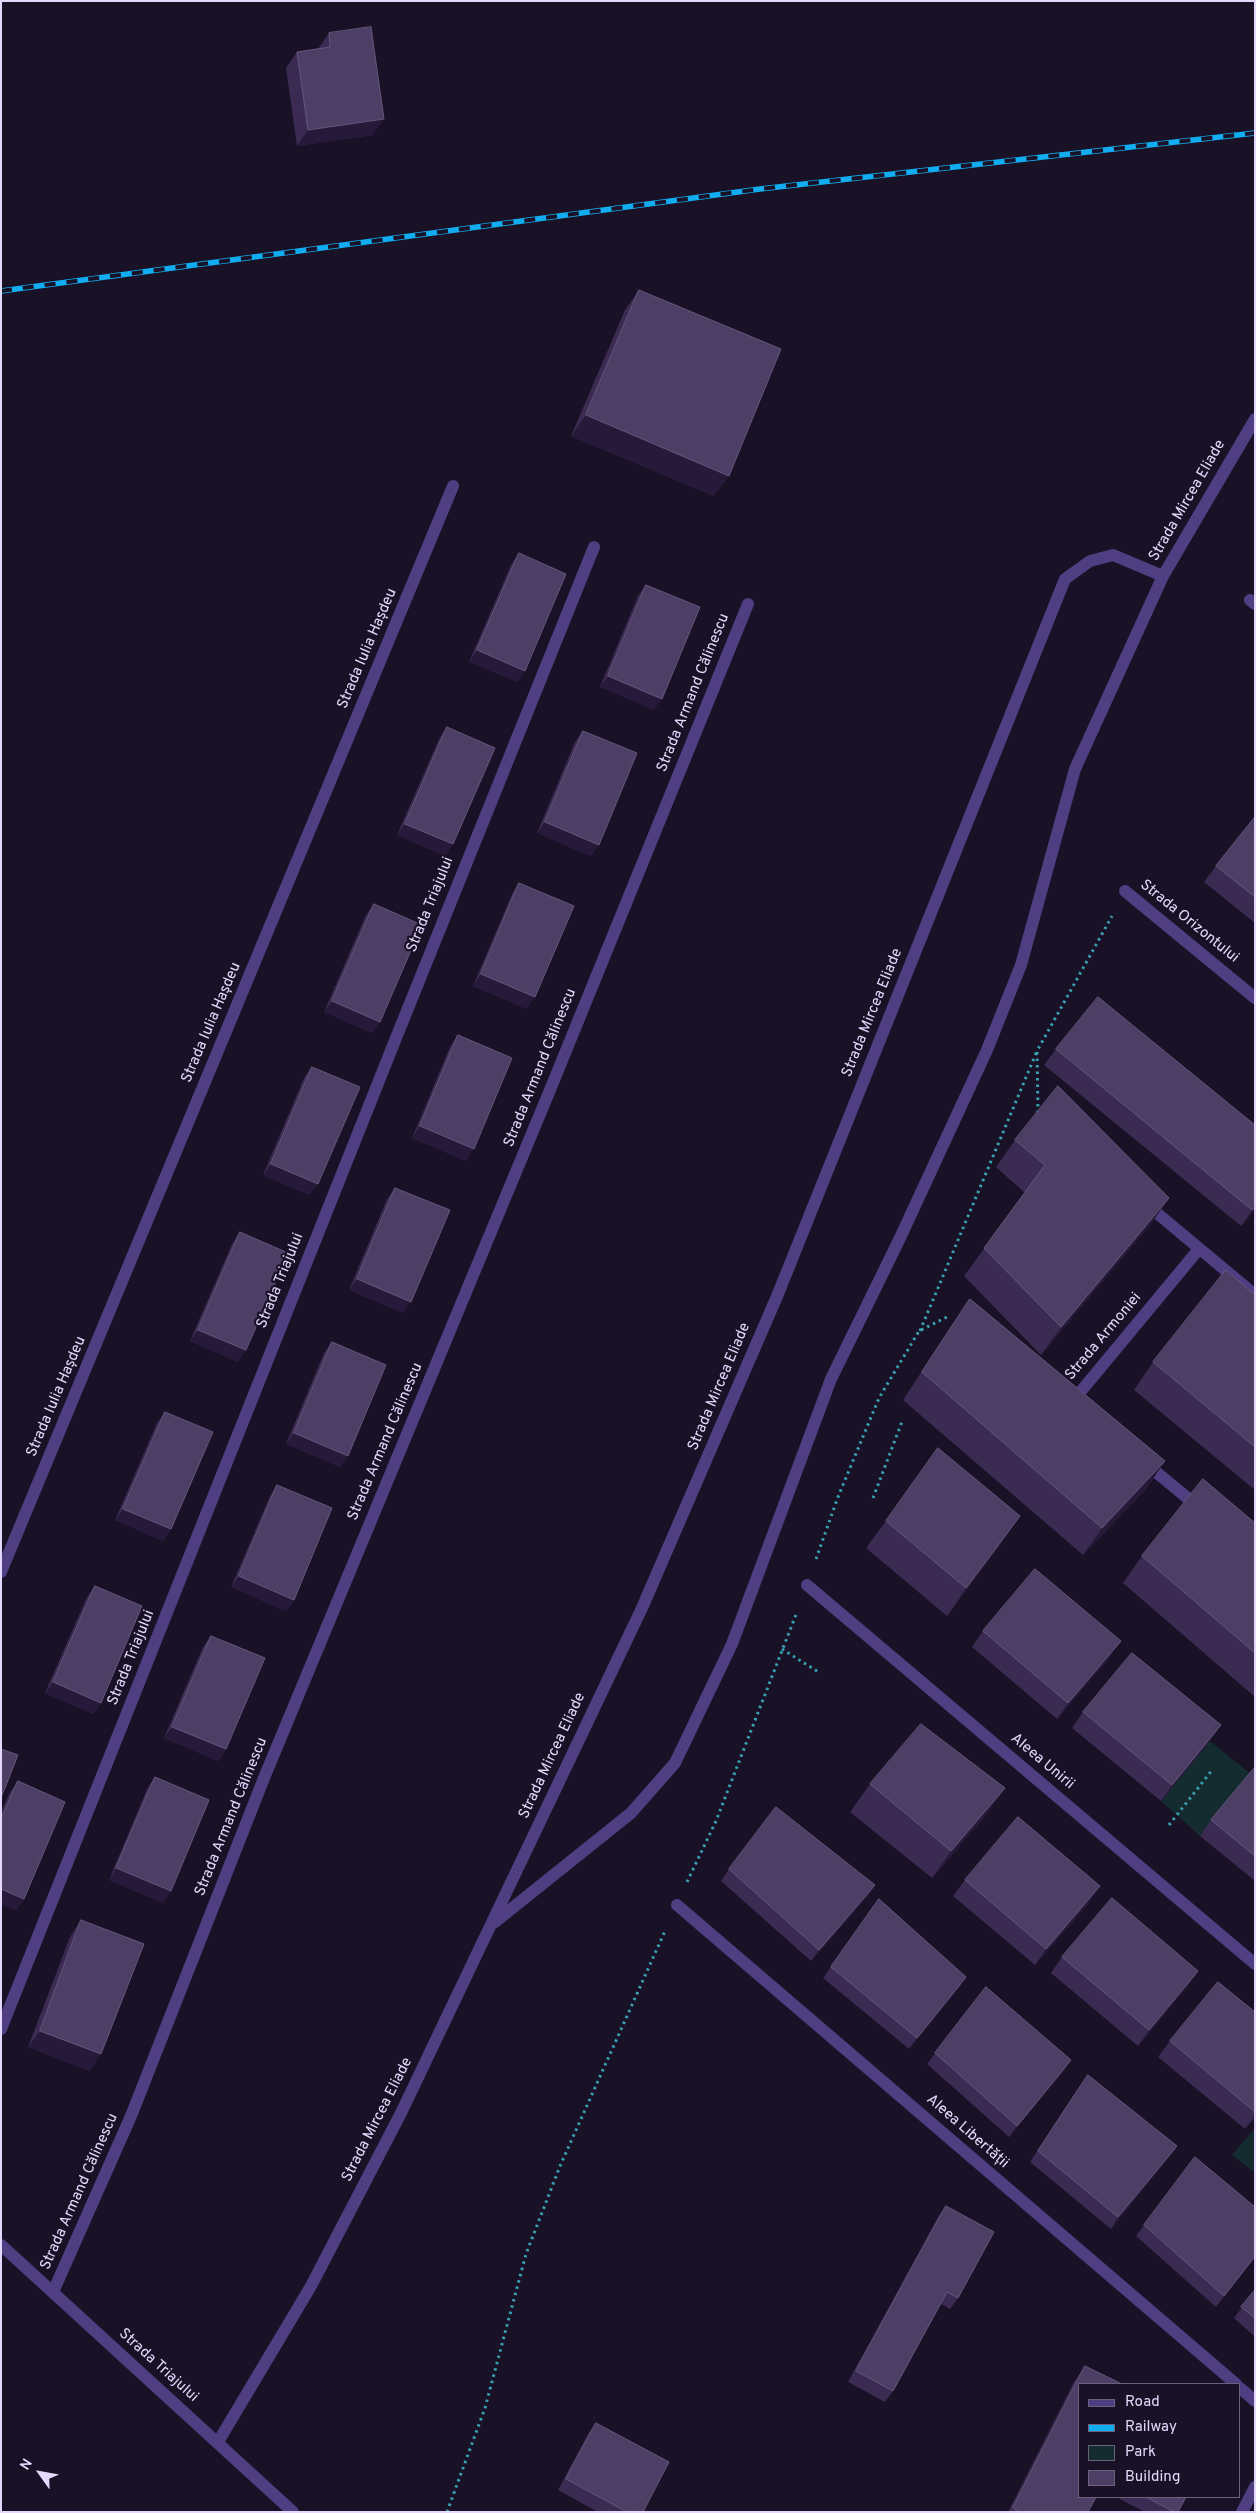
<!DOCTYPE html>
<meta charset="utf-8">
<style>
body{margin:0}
#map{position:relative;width:1256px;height:2513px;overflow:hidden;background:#191126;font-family:Overpass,sans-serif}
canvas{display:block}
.frame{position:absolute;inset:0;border:2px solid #e4d8fc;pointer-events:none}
.legend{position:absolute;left:1078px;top:2383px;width:162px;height:115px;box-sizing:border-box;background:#191126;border:1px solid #6a617c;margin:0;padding:6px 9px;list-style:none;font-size:15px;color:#e4d8fc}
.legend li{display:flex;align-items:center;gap:10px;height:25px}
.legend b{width:25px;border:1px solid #6a617c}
.north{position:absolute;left:15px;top:2448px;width:50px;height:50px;-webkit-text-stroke:4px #191126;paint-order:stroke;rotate:302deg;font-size:14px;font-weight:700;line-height:20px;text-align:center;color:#e4d8fc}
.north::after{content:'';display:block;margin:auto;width:18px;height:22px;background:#e4d8fc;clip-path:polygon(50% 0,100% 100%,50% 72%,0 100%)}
</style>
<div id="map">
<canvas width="1256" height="2513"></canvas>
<div class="frame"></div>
<ul class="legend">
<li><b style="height:6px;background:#4f3f82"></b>Road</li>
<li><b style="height:6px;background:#11adf0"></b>Railway</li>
<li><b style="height:14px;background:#142b30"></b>Park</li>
<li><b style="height:14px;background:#4d3e65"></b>Building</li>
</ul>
<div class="north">N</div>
</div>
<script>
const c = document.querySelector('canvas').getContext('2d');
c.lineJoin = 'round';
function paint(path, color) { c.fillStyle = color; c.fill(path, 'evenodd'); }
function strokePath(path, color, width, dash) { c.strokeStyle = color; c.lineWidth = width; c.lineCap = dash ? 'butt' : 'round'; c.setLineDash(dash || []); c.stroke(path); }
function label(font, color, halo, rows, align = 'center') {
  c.font = font + ' Overpass,sans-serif'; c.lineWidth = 4.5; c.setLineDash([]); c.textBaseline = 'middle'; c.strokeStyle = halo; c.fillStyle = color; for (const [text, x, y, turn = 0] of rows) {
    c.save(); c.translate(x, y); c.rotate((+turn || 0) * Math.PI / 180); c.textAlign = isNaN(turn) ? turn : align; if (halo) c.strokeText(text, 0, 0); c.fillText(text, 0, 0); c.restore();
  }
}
paint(new Path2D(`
 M1210,1741L1251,1774L1200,1836L1161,1801Z
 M1255,2128V2173L1232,2155Z`), '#142b30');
strokePath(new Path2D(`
 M1038,1113L1037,1051L1112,916
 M920,1331L1037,1051
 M873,1498L903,1419
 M816,1559L838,1497L879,1398L919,1331L947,1317
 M782,1649L820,1673
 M1169,1825L1213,1769
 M687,1882L716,1821L797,1612
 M447,2512L485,2408L526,2254L560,2166L665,1931`), '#38a0b1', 3, [2.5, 4]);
strokePath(new Path2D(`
 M1250,600L1255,604
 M1125,891L1255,998
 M1146,1204L1255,1295
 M1072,1402L1199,1249
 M1145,1463L1201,1509
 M1,1572L453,486
 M807,1585L1255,1964
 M677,1905L1236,2384
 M495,1922L631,1813L675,1763L732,1644L831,1379L900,1238L987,1050L1021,965L1075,769L1163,576
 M1,2029L394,1043L594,547
 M1,2245L293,2512
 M53,2292L131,2116L264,1778L550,1090L748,604
 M1240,2388L1255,2401
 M218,2442L311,2286L401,2113L642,1608L778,1294L1065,579L1090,561L1113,555L1163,576L1255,419
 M1242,2512L1255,2487`), '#4f3f82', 12);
const rail = new Path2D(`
 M1,291L760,189L1255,133`);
strokePath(rail, '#11adf0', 5.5);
strokePath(rail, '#191126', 4, [11]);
paint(new Path2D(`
 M329,33L373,135L297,146L286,68L297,52L318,49Z
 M639,290L714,496L571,436L625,310Z
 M519,553L517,682L469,662L511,565Z
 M646,585L654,710L600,687L638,596Z
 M447,727L445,856L397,835L439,739Z
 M583,731L591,856L537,833L575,742Z
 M1255,817V923L1204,882L1216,866Z
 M519,883L527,1009L473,986L512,894Z
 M374,904L372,1033L324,1012L366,915Z
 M458,1035L466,1161L412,1138L450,1047Z
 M1056,1049L1255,1125V1210L1241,1226L1044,1065Z
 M312,1067L310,1195L263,1175L304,1078Z
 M1015,1140L1169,1198L1150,1225L1041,1355L964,1276L1025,1193L996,1167Z
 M395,1188L403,1313L349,1290L387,1199Z
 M240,1232L246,1350L238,1362L190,1341L232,1244Z
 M1255,1295V1490L1134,1390L1153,1362Z
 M970,1299L1165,1461L1146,1489L1083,1555L903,1400L951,1327Z
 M332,1342L340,1467L286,1444L324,1353Z
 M165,1412L171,1529L163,1541L115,1520L157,1423Z
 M277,1485L294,1600L286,1611L231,1587L270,1496Z
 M886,1521L1001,1544L947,1616L866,1548Z
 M1255,1523V1697L1123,1583L1142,1556Z
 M95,1586L101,1703L93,1714L45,1693L87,1597Z
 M983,1631L1110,1657L1057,1719L972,1647Z
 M211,1636L226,1749L218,1761L164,1738L203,1647Z
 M1083,1712L1210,1741L1161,1801L1072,1728Z
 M1255,1767V1881L1200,1836L1211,1820Z
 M155,1777L163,1903L109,1880L147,1789Z
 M18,1781L24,1899L16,1910L1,1904V1812L10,1792Z
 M870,1784L1005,1788L986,1815L932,1878L850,1812Z
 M729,1869L875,1885L867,1897L811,1961L721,1881Z
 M965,1880L1089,1903L1035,1965L953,1896Z
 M879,1899L966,1977L958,1989L909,2049L823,1978Z
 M81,1920L90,2071L28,2047L70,1937Z
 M1062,1957L1198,1971L1187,1987L1138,2046L1051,1973Z
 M1255,2012V2118L1245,2129L1158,2057L1170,2041Z
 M935,2053L1071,2060L1063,2072L1009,2137L927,2064Z
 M1080,2086L1177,2146L1169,2157L1111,2229L1030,2162Z
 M946,2206L958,2298L950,2309L941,2304L893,2391L885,2402L848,2382L938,2217Z
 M1144,2225L1255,2258L1216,2307L1136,2236Z
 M1255,2290V2337L1234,2318Z
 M1085,2366L1088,2512H1008L1074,2382Z
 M596,2423L643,2512H598L558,2490L588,2434Z
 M1116,2497H1186L1178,2512H1145Z`), '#3b2b53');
paint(new Path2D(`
 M384,119L373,135L297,146L308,130Z
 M586,415L729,476L714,496L571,436Z
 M477,650L525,671L517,682L469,662Z
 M608,676L662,699L654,710L600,687Z
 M545,822L599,845L591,856L537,833Z
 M405,824L453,844L445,856L397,835Z
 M481,974L535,997L527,1009L473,986Z
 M332,1001L380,1022L372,1033L324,1012Z
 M420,1126L474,1149L466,1161L412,1138Z
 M271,1164L318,1184L310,1195L263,1175Z
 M1169,1198L1150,1225L1041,1355L1061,1327Z
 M1255,1207V1210L1241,1226L1252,1210Z
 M357,1279L411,1302L403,1313L349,1290Z
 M198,1330L246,1350L238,1362L190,1341Z
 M294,1433L348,1456L340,1467L286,1444Z
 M1165,1461L1146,1489L1083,1555L1102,1528Z
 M123,1509L171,1529L163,1541L115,1520Z
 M1020,1516L1001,1544L947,1616L966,1588Z
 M239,1576L294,1600L286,1611L231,1587Z
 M1121,1641L1110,1657L1057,1719L1068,1703Z
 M53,1682L101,1703L93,1714L45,1693Z
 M1221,1725L1210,1741L1161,1801L1172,1785Z
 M172,1727L226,1749L218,1761L164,1738Z
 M1005,1788L986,1815L932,1878L951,1851Z
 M116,1868L171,1891L163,1903L109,1880Z
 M875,1885L867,1897L811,1961L819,1950Z
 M1100,1886L1089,1903L1035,1965L1046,1949Z
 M1,1889L24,1899L16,1910L1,1904Z
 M1198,1971L1187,1987L1138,2046L1149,2030Z
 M966,1977L958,1989L909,2049L917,2038Z
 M40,2031L101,2054L90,2071L28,2047Z
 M1071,2060L1063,2072L1009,2137L1017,2126Z
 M1255,2116V2118L1245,2129Z
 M1177,2146L1169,2157L1111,2229L1118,2217Z
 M1255,2256V2258L1216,2307L1224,2296Z`), '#261939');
const building = new Path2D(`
 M371,27L384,119L308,130L297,52L330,47L329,33Z
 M639,290L781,349L729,476L586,415Z
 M519,553L566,574L525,671L477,650Z
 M646,585L700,607L662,699L608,676Z
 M447,727L495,748L453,844L405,824Z
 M583,731L637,753L599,845L545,822Z
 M1255,817V897L1216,866Z
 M519,883L574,906L535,997L481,974Z
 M374,904L422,925L380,1022L332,1001Z
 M1098,997L1255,1125V1207L1252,1210L1056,1049Z
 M458,1035L512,1058L474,1149L420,1126Z
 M312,1067L360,1087L318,1184L271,1164Z
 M1058,1086L1169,1198L1061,1327L984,1248L1045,1165L1015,1140Z
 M395,1188L450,1210L411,1302L357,1279Z
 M240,1232L288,1253L246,1350L198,1330Z
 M1226,1270L1255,1295V1447L1153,1362Z
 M970,1299L1165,1461L1102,1528L922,1372Z
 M332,1342L386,1365L348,1456L294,1433Z
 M165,1412L213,1432L171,1529L123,1509Z
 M938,1448L1020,1516L966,1588L886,1521Z
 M1203,1479L1255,1523V1653L1142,1556Z
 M277,1485L332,1508L294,1600L239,1576Z
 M1035,1569L1121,1641L1068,1703L983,1631Z
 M95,1586L142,1606L101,1703L53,1682Z
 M211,1636L265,1658L226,1749L172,1727Z
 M1132,1653L1221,1725L1172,1785L1083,1712Z
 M921,1724L1005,1788L951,1851L870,1784Z
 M1,1749L18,1755L1,1798Z
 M1255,1767V1856L1211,1820Z
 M155,1777L209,1800L171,1891L116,1868Z
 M18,1781L65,1802L24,1899L1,1889V1819Z
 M776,1807L875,1885L819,1950L729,1869Z
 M1018,1817L1100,1886L1046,1949L965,1880Z
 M1112,1898L1198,1971L1149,2030L1062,1957Z
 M879,1899L966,1977L917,2038L831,1967Z
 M81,1920L144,1944L101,2054L40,2031Z
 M1218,1982L1255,2012V2112L1170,2041Z
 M986,1987L1071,2060L1017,2126L935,2053Z
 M1088,2075L1177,2146L1118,2217L1038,2151Z
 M1195,2157L1255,2207V2256L1224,2296L1144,2225Z
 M946,2206L994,2232L958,2298L947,2292L893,2391L856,2371Z
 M1255,2290V2318L1241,2307Z
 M1085,2366L1122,2384H1080V2497H1096L1088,2512H1020L1013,2508Z
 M596,2423L669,2462L643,2512H627L566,2479Z
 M1146,2497H1186L1178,2512H1175Z`);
paint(building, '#4d3e65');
strokePath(building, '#65567d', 1);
label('15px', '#e4d8fc', '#191126', [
 ["Strada Mircea Eliade",1188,501,-60],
 ["Strada Iulia Hașdeu",368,649,-67],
 ["Strada Armand Călinescu",694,693,-68],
 ["Strada Triajului",431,905,-68],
 ["Strada Orizontului",1189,922,39],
 ["Strada Mircea Eliade",873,1013,-68],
 ["Strada Iulia Hașdeu",212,1023,-67],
 ["Strada Armand Călinescu",541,1068,-68],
 ["Strada Triajului",281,1281,-68],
 ["Strada Armoniei",1104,1337,-50],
 ["Strada Mircea Eliade",720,1387,-67],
 ["Strada Iulia Hașdeu",57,1397,-67],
 ["Strada Armand Călinescu",386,1442,-67],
 ["Strada Triajului",132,1658,-68],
 ["Strada Mircea Eliade",553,1756,-65],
 ["Aleea Unirii",1042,1762,40],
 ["Strada Armand Călinescu",232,1817,-68],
 ["Strada Mircea Eliade",378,2120,-63],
 ["Aleea Libertății",967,2132,41],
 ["Strada Armand Călinescu",80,2192,-66],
 ["Strada Triajului",158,2366,42]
]);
</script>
